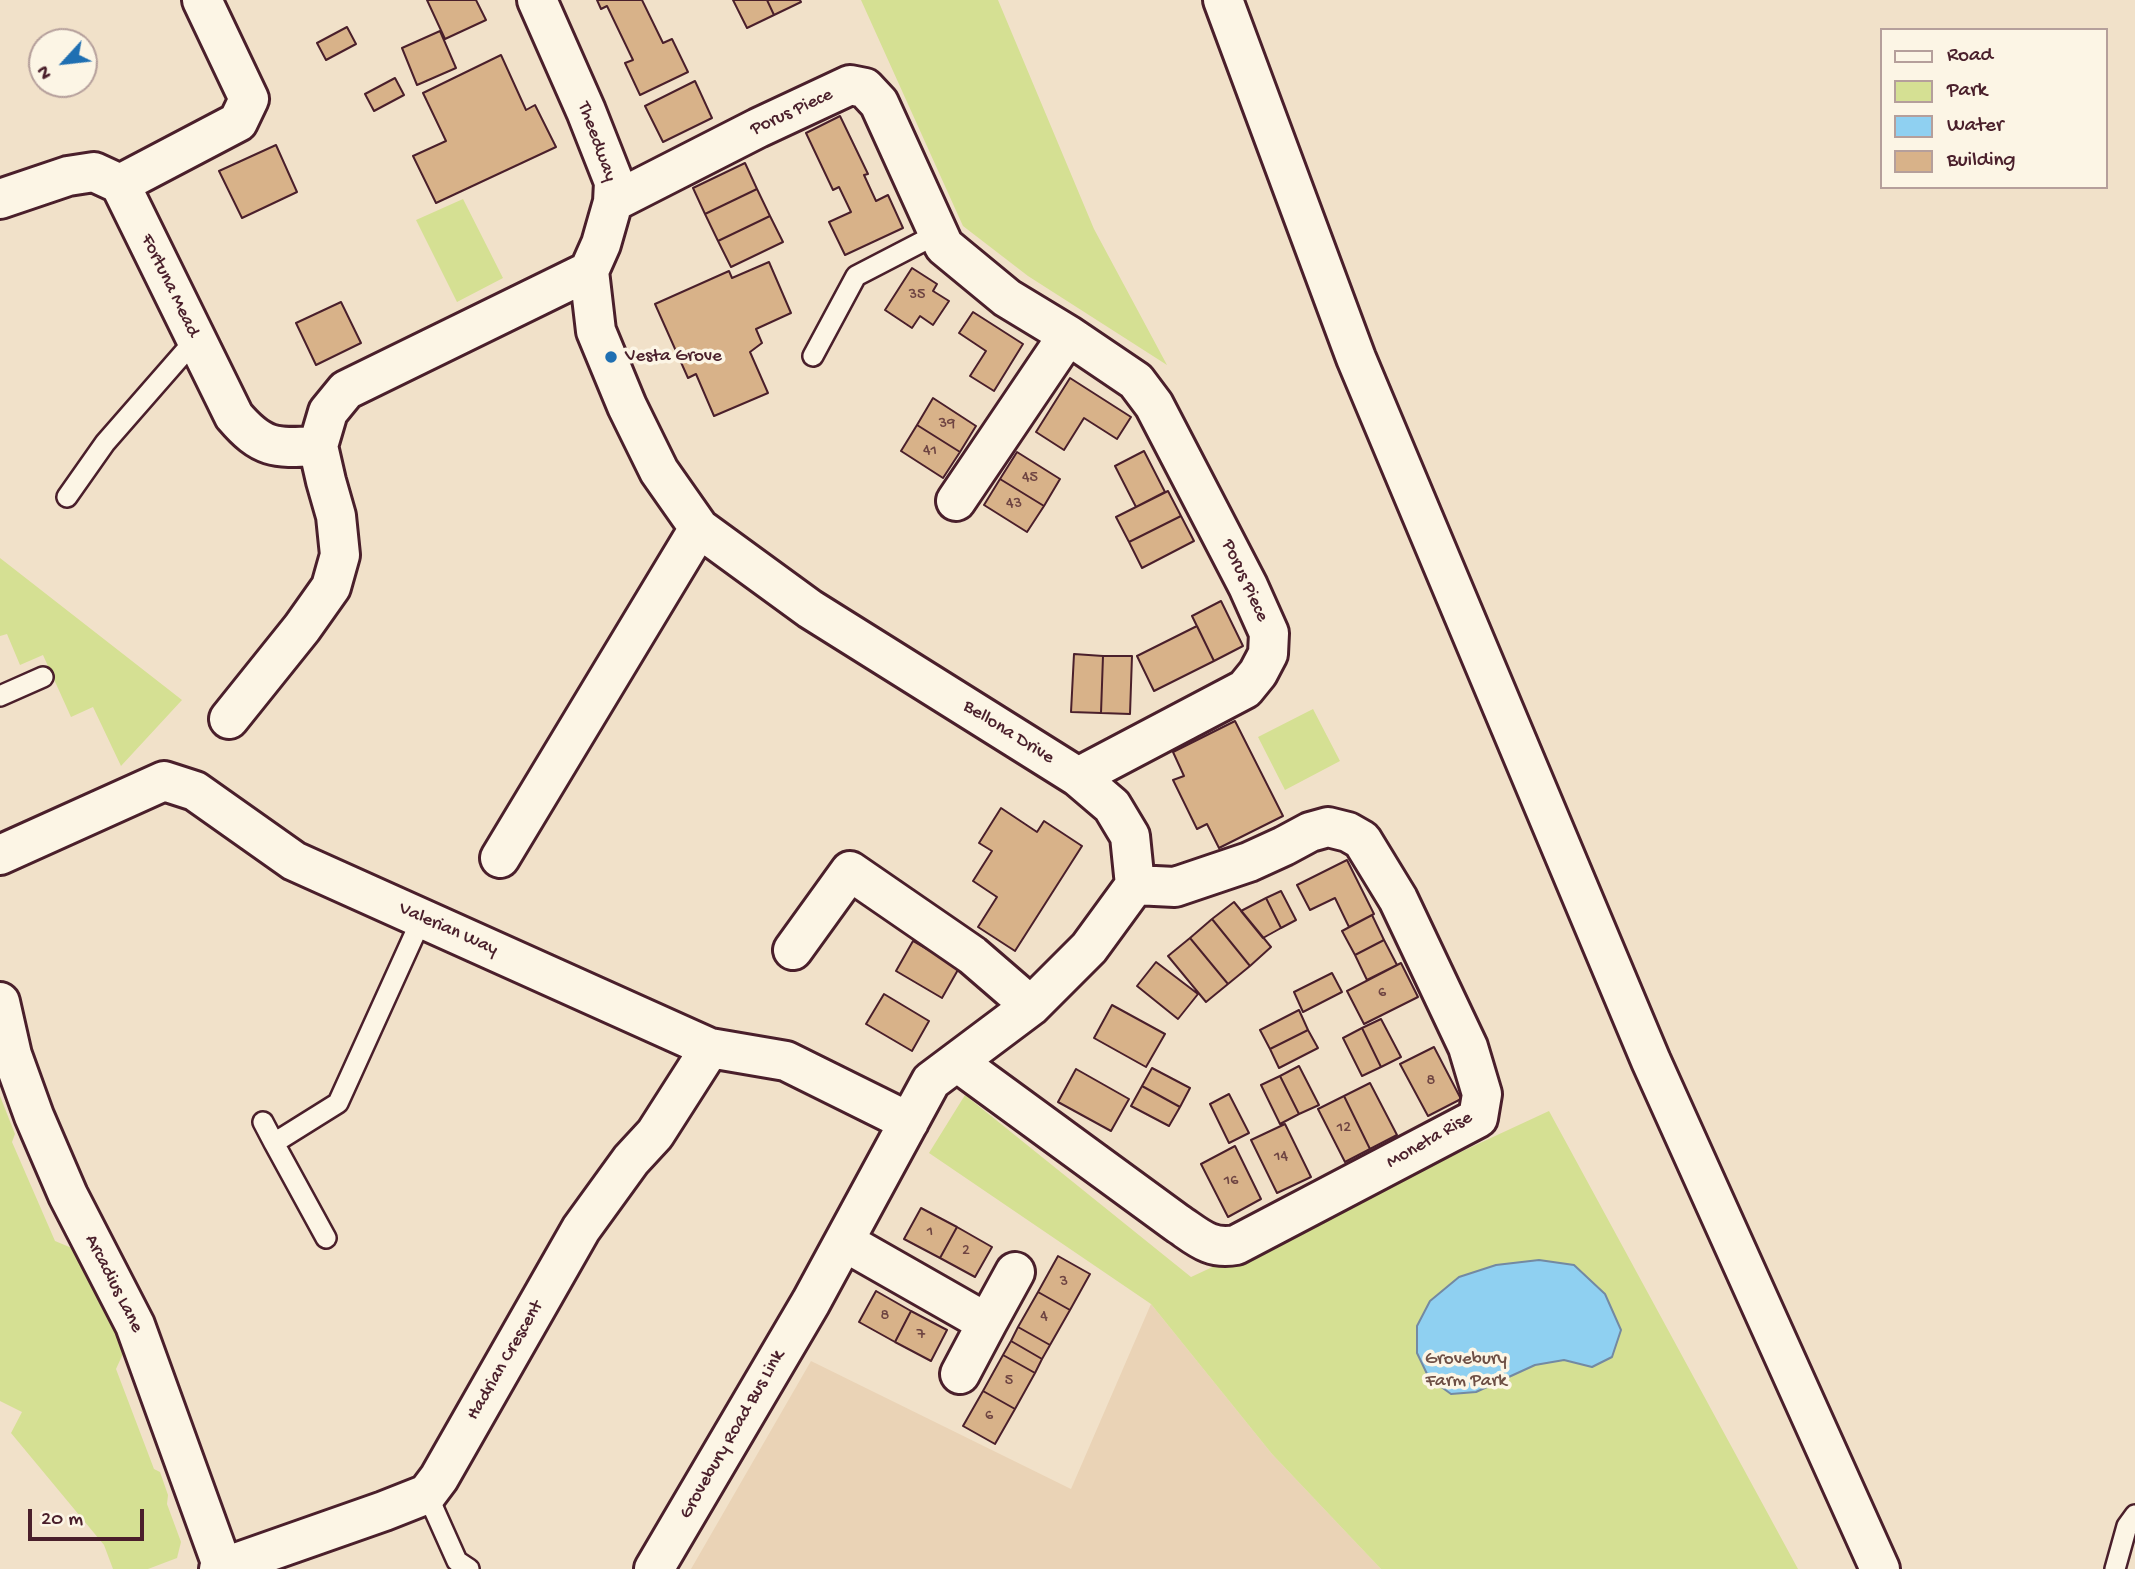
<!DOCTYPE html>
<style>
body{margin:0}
#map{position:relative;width:2135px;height:1569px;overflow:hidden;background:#f1e1c9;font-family:"Gochi Hand",sans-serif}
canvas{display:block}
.legend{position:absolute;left:1880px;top:28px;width:228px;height:161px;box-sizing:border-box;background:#fcf5e5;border:2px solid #b59f9b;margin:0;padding:9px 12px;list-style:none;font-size:21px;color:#4a1f2b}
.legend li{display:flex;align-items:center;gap:14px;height:35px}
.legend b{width:35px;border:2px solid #b59f9b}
.north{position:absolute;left:28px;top:28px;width:70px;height:70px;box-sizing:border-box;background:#fcf5e5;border:2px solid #b59f9b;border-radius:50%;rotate:243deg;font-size:19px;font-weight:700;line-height:28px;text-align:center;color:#4a1f2b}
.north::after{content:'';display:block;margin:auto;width:24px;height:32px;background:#1f6fb2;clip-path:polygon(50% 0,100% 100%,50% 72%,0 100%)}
.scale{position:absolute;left:28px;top:1509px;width:116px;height:32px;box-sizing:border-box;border:4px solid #4a1f2b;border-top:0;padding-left:9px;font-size:21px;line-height:24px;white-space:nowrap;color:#4a1f2b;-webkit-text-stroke:5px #fcf5e5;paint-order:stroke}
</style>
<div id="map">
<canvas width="2135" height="1569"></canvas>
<ul class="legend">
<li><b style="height:9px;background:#fcf5e5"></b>Road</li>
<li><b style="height:19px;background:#d5e093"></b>Park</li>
<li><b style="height:19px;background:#8fd0f1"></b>Water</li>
<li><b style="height:19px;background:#d8b289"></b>Building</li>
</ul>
<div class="north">N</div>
<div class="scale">20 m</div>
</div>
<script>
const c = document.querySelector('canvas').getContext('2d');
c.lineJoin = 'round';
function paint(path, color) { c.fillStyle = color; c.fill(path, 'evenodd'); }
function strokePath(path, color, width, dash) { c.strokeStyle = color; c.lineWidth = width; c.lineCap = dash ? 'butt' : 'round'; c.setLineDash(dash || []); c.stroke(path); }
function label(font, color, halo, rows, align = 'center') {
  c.font = font + ' "Gochi Hand",sans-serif'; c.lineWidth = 7; c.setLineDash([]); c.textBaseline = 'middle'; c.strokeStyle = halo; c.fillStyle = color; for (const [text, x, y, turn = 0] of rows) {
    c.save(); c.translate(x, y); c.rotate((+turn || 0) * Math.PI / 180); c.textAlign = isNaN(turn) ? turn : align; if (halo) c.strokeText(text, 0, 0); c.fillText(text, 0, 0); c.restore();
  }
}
paint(new Path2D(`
 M1151,1304L1272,1454L1381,1569H691L811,1361L1071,1489Z`), '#ead3b6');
paint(new Path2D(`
 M861,0H998L1094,229L1167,365L1028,276L963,226Z
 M463,199L503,278L457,302L416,220Z
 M0,558L182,700L121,766L93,707L71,717L43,655L20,665L7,634L0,636Z
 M1313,709L1340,761L1285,790L1258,737Z
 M965,1095L1191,1277L1549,1111L1798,1569H1381L1272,1454L1151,1304L929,1153Z
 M0,1096L15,1134L12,1142L55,1241L79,1251L127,1345L116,1369L154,1469L160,1472L168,1495L167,1504L181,1542L177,1558L148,1569H113L104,1545L11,1433L22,1412L0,1401Z`), '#d5e093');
const water = new Path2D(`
 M1539,1260L1574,1265L1605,1294L1621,1330L1612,1357L1592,1367L1564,1360L1535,1365L1476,1392L1451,1394L1429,1378L1417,1353V1326L1430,1301L1459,1277L1496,1265Z`);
paint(water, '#8fd0f1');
strokePath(water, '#7389a2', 2);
const building = new Path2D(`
 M427,0H476L486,20L445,39Z
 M597,0H642L663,43L672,39L688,72L640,95L625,63L633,60L607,6L601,9Z
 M733,0H767L774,15L747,28Z
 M767,0H800L801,2L774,15Z
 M347,27L356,44L326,60L317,43Z
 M440,31L456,68L417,85L402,48Z
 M501,55L526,110L535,105L556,147L436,203L413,156L446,141L423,93Z
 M395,78L404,95L374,111L365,94Z
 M695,81L712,118L663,142L645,106Z
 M840,116L868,174L864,175L876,201L888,195L903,228L845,255L829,222L851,212L839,187L833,190L806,133Z
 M276,145L297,192L242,218L219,171Z
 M745,163L757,189L705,214L693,188Z
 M757,189L770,216L718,241L705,214Z
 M770,216L783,242L731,267L718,241Z
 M769,262L791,313L756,329L762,343L750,352L768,393L714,416L696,374L688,378L655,304L729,271L732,278Z
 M912,268L937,284L933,291L949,301L933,325L920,316L912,328L885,310Z
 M341,302L361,343L316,365L296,323Z
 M973,312L1023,344L994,391L970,376L986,351L959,333Z
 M1070,378L1131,417L1117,439L1084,418L1064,450L1036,432Z
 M933,398L976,426L960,452L917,425Z
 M917,425L960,452L943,478L901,451Z
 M1144,451L1165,492L1136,507L1115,466Z
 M1017,452L1060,479L1044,506L1000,479Z
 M1000,479L1044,506L1027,532L984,505Z
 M1168,491L1181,516L1129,542L1116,517Z
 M1181,516L1194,541L1142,568L1129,542Z
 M1221,601L1243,646L1214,661L1192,616Z
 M1197,626L1214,661L1154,691L1137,656Z
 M1074,654L1103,656L1101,713L1071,712Z
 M1103,656H1132L1130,714L1101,713Z
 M1235,721L1283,816L1219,848L1207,824L1197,829L1173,780L1184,776L1173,752Z
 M1001,808L1037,832L1044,821L1082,846L1015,951L978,927L997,897L973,881L992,851L979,843Z
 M1347,860L1374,914L1349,927L1335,898L1310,910L1297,885Z
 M1281,891L1296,920L1281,928L1266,898Z
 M1266,898L1281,928L1263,938L1241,911Z
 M1234,902L1271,947L1250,966L1212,919Z
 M1372,915L1384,940L1355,955L1342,931Z
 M1212,919L1250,966L1228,984L1190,938Z
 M1190,938L1228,984L1206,1002L1168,956Z
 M1384,940L1397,965L1367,980L1355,955Z
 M913,941L959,968L942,998L896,971Z
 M1156,962L1198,994L1178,1019L1137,986Z
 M1401,963L1418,997L1364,1024L1347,991Z
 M1332,973L1342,992L1303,1012L1294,992Z
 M884,994L929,1021L912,1051L866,1024Z
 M1112,1005L1165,1034L1146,1067L1094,1038Z
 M1299,1010L1308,1030L1270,1049L1260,1030Z
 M1381,1019L1401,1057L1381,1067L1362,1028Z
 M1362,1028L1381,1067L1362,1076L1343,1038Z
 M1308,1030L1318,1048L1279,1068L1270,1049Z
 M1434,1047L1461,1099L1428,1116L1400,1064Z
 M1299,1066L1319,1105L1299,1114L1280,1076Z
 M1152,1068L1190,1088L1180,1107L1142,1086Z
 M1076,1069L1129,1099L1111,1131L1058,1102Z
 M1280,1076L1299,1114L1280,1124L1261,1085Z
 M1370,1083L1397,1135L1370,1149L1344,1096Z
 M1142,1086L1180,1107L1169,1126L1131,1106Z
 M1229,1094L1249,1133L1229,1143L1210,1104Z
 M1344,1096L1370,1149L1345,1162L1318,1109Z
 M1285,1124L1311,1177L1277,1193L1251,1140Z
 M1235,1146L1261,1199L1228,1217L1201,1164Z
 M921,1208L957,1227L940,1258L904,1239Z
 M957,1227L992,1247L975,1277L940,1258Z
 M1058,1256L1090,1274L1070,1310L1038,1292Z
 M876,1291L911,1311L895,1342L859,1322Z
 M1038,1292L1070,1310L1050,1345L1018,1327Z
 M911,1311L947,1330L931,1361L895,1342Z
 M1018,1327L1050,1345L1042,1359L1011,1341Z
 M1011,1341L1042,1359L1035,1373L1003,1355Z
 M1003,1355L1035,1373L1015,1409L983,1391Z
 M983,1391L1015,1409L995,1444L963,1426Z`);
paint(building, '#d8b289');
strokePath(building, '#4a1f2b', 2);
const lane = new Path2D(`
 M813,356L856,276L939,233
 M67,497L105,443L195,340
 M0,696L43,677
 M263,1122L274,1143
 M326,1238L274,1143L338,1103L422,918
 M427,1494L457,1561L469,1569
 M2115,1569L2127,1526L2135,1515`);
const street = new Path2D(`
 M537,0L586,111L614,182L613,202L601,244L589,271L596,331L627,406L659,471L699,528L810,609L1078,777L1112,806L1130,836L1135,885L1089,948L1031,1006L931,1081L811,1302L654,1569
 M120,184L238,122L249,99L202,0
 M0,199L68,176L94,172L120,184L234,416C263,450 276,448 318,446
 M613,202L758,128L850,85L865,88L879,103L944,246L1007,298L1068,335L1136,381L1154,405L1248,586L1269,633L1268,654L1258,673L1245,689L1078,777
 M956,501L1068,335
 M229,719L302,628L331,587L340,555L336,516L326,481L318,446L328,412L346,390L589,271
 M0,855L164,781L195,791L294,861L710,1048L786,1061L909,1122
 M500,858L699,528
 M793,950L850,871L972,955L1031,1006
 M0,1002L12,1055L34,1116L68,1195L135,1325L223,1568
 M957,1062L1177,1223C1198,1237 1210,1250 1236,1245L1478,1118L1482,1094L1468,1047L1398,899L1362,840L1348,832L1328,827L1310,832L1284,846L1249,862L1175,887L1135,885
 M844,1243L859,1250L987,1323L960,1374
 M987,1323L1015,1272
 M219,1569L384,1511L427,1494L439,1478L581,1229L631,1160L655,1134L710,1048`);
const highway = new Path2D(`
 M1223,0L1356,358L1651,1061L1880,1569`);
strokePath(lane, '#4a1f2b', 24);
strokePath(street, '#4a1f2b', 44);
strokePath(highway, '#4a1f2b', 44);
strokePath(lane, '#fcf5e5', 19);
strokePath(street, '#fcf5e5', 38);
strokePath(highway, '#fcf5e5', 38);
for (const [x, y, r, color] of [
 [611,357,7,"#1f6fb2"]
]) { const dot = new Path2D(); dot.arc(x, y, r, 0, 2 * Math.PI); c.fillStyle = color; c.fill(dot); strokePath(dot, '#fcf5e5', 2.5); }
label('16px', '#6e4442', null, [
 ["35",917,296],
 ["39",947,425],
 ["41",930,452],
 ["45",1030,479],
 ["43",1014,505],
 ["6",1382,994],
 ["8",1431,1082],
 ["12",1344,1129],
 ["14",1281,1158],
 ["16",1231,1182],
 ["1",930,1233],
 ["2",966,1252],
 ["3",1064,1283],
 ["8",885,1317],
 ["4",1044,1318],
 ["7",921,1336],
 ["5",1009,1382],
 ["6",989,1417]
]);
label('19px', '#4a1f2b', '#fcf5e5', [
 ["Porus Piece",792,113,-25],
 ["Theedway",596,142,70],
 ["Fortuna Mead",169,286,64],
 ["Porus Piece",1244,581,65],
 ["Bellona Drive",1008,733,32],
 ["Valerian Way",448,930,24],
 ["Moneta Rise",1430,1141,-30],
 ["Arcadius Lane",113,1284,63],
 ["Hadrian Crescent",506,1361,-60],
 ["Grovebury Road Bus Link",733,1435,-60]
]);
label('19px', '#4a1f2b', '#fcf5e5', [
 ["Vesta Grove",625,357]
], 'left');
label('19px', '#6d4f45', '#fcf5e5', [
 ["Grovebury",1466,1360],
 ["Farm Park",1466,1382]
]);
</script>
